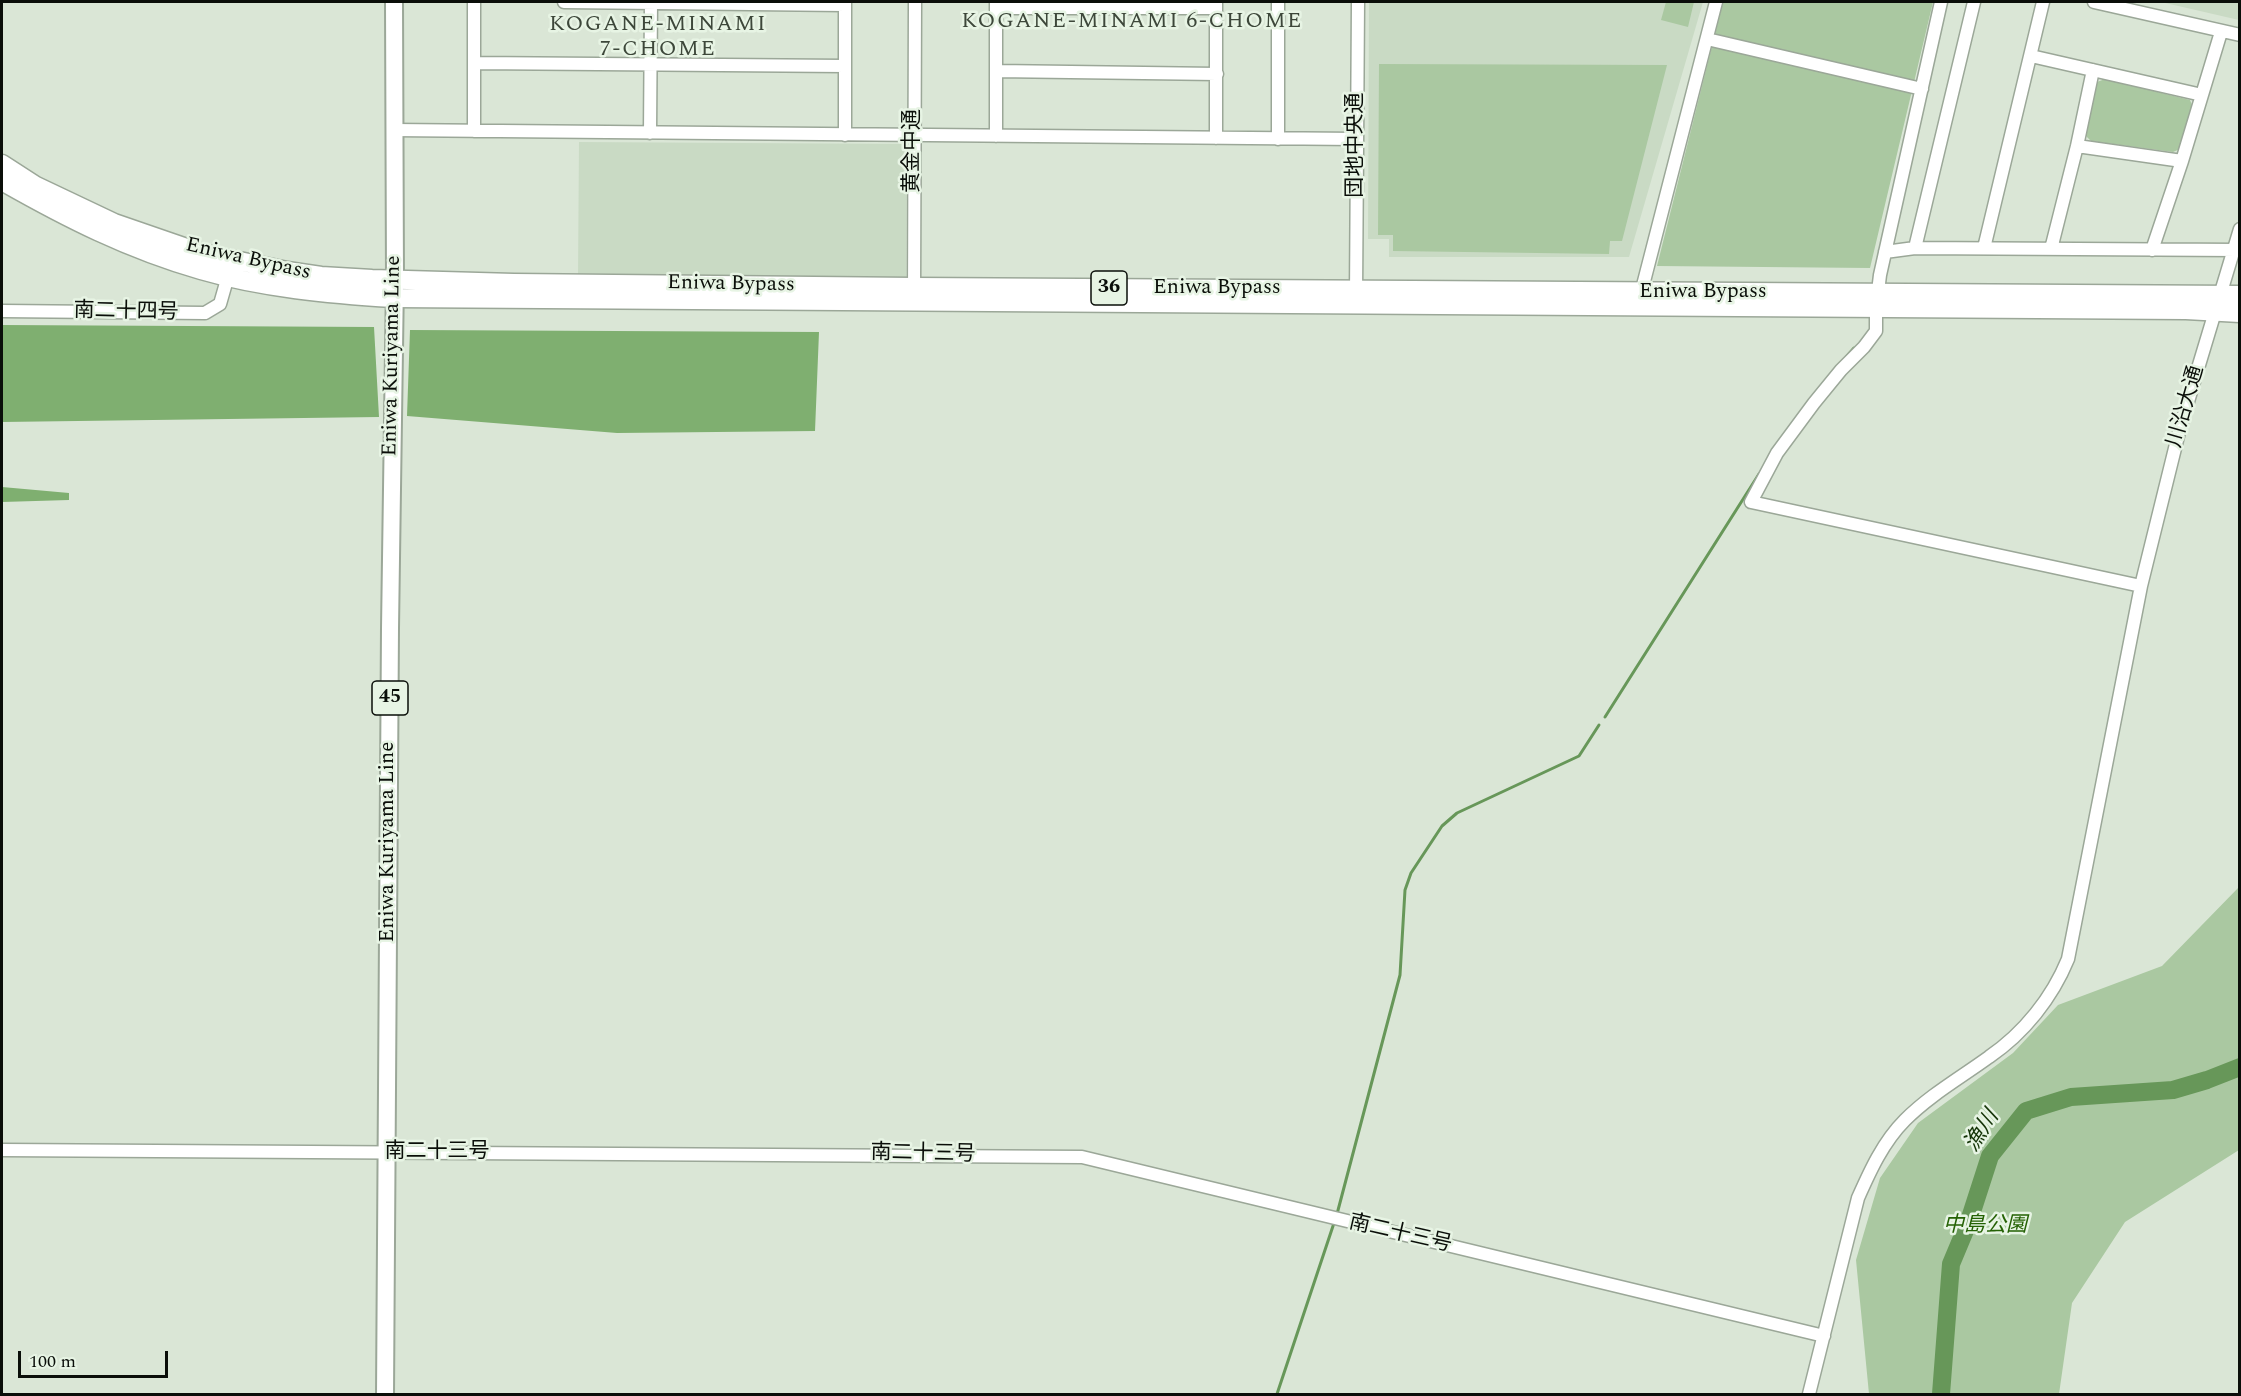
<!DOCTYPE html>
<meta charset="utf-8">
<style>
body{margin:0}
#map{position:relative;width:2241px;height:1396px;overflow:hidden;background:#dae6d6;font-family:Spectral,serif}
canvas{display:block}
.frame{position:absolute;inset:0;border:3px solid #0a0e09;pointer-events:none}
.scale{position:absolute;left:18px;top:1351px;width:150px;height:27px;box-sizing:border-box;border:3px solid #0a0e09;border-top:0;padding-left:8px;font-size:18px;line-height:21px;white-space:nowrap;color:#0a0e09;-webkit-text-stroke:4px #e7f4e4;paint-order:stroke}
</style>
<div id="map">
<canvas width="2241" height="1396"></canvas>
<div class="frame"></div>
<div class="scale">100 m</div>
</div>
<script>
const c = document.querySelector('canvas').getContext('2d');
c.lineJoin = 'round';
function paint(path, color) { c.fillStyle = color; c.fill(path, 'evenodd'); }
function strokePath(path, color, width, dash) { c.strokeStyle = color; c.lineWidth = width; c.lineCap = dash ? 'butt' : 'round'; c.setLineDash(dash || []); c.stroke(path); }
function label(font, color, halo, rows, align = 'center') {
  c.font = font + ' Spectral,"Noto Sans JP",serif'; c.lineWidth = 5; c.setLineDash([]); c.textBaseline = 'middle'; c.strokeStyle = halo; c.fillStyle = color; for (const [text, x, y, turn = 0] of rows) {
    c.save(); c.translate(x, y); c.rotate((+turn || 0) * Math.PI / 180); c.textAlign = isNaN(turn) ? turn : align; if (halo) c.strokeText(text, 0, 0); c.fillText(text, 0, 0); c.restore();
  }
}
paint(new Path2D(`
 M1369,2H1703L1629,257H1389V239H1368Z
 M2161,2H2239V20Z
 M579,142L907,144L906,278L578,276Z`), '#c9dac4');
paint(new Path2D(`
 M1666,2H1694L1688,27L1661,20Z
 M1723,2H1933L1870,268L1657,266Z
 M1379,64L1667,65L1622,241H1610L1609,254L1393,251V235H1378Z
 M2105,79L2190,100L2192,105L2180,149L2173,152L2091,141L2086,136L2097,82Z
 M2239,887V1150L2125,1222L2072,1303L2059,1394H1869L1856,1260L1880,1178L1918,1123L2013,1053L2058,1005L2162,966Z`), '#aac8a1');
paint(new Path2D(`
 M2,325L374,327L379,417L2,422Z
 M410,330L819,332L815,431L617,433L407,416Z
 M2,487L69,493V500L2,502Z`), '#7faf70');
strokePath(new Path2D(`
 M1847,356L1854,348
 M1605,717L1759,474
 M1337,1214L1400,975L1405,890L1411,873L1442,826L1457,813L1579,756L1599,725
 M1277,1394L1335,1220`), '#679759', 3);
strokePath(new Path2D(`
 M1941,1394L1951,1264L1969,1221L1990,1156L2026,1111L2071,1097L2173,1090L2207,1080L2240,1067`), '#679759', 18);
const minor = new Path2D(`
 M564,2L845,5
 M1216,2V138
 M1941,2L1880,275L1876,308V331L1864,347L1841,370L1814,403L1777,453L1751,502L2141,586
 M2094,2L2240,35
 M996,8H1216
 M1707,39L1922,89
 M2031,56L2202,95
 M475,63L845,66
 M997,71L1217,74
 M393,130L1357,139
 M474,131V2
 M650,133L651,2
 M845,135V2
 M996,136V2
 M1278,139V2
 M2077,146L2182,161
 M1915,248L1974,2
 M1984,248L2043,2
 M2051,249L2077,146L2093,70
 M2152,250L2182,161L2221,32
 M1885,252L1915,248L2238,250
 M1641,293L1716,2
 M914,294L915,2
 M1356,295L1358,2
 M2,311L205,313L220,304L228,276
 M2,1150L1082,1157L1824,1336
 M1809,1394L1858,1198C1870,1171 1883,1142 1905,1120C1930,1095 1960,1078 1989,1057C2024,1033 2052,998 2068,959L2141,586L2180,428L2240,229`);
const major = new Path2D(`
 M385,1394L390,628L395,280L394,2`);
const highway = new Path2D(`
 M2,164L36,186L114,223L201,253L287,271L321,276L372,279L514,283L914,287L2240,295
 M2,181C67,218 128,249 201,270C263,288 329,294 394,298L2186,310L2240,313`);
strokePath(minor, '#9ba798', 15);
strokePath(major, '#9ba798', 20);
strokePath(highway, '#9ba798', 21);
strokePath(minor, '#fff', 12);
strokePath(major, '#fff', 16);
strokePath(highway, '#fff', 18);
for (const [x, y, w] of [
 [1109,288,36],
 [390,698,36]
]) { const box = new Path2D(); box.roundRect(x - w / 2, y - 17, w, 34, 4.5); c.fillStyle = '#e7f4e4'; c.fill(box); strokePath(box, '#0a0e09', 1.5); }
label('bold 20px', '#0a0e09', null, [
 ["36",1109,288],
 ["45",390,698]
]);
label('21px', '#0a0e09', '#e7f4e4', [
 ["団地中央通",1357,145,-90],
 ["黄金中通",914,151,-90],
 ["Eniwa Bypass",248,260,13],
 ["Eniwa Bypass",731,285,1],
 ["Eniwa Bypass",1217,289],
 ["Eniwa Bypass",1703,293],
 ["南二十四号",126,313,1],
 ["Eniwa Kuriyama Line",393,356,-89],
 ["川沿大通",2187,407,-74],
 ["Eniwa Kuriyama Line",389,842,-90],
 ["南二十三号",437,1153],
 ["南二十三号",923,1155,1],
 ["南二十三号",1400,1235,13]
]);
label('italic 21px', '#256205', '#e7f4e4', [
 ["中島公園",1985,1227]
]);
c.letterSpacing = '1.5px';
label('22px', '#3d473a', '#e7f4e4', [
 ["KOGANE-MINAMI 6-CHOME",1132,23],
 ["KOGANE-MINAMI",658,26],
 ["7-CHOME",658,51]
]);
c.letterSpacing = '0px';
label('italic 22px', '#143407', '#e7f4e4', [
 ["漁川",1983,1132,-57]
]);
</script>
